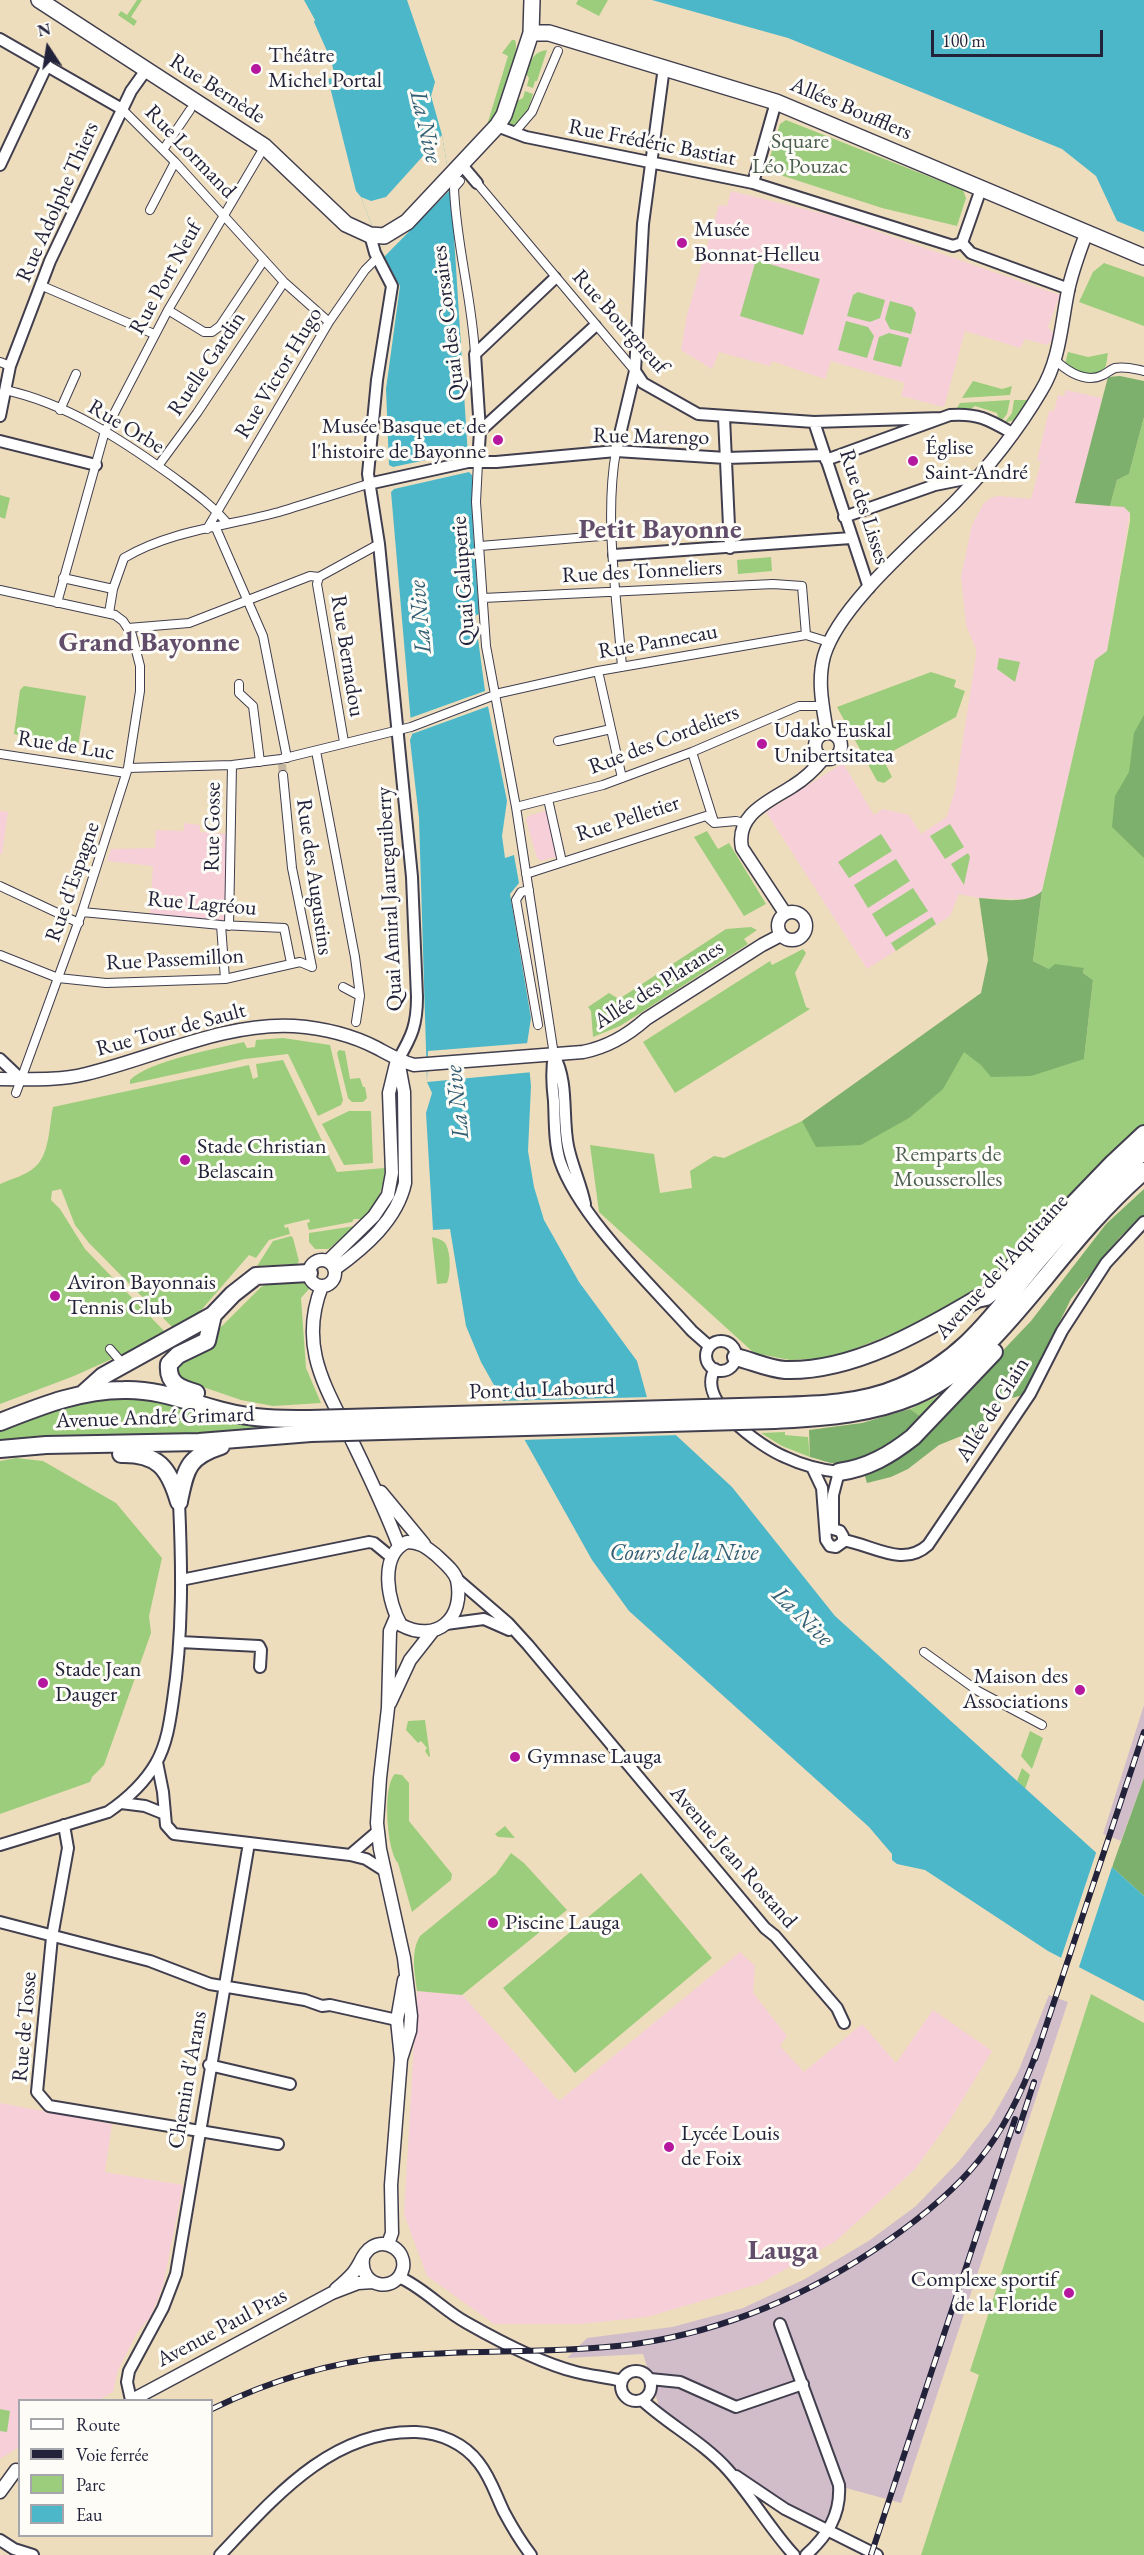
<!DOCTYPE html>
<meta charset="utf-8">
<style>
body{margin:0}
#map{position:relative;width:1144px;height:2555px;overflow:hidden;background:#eeddbc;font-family:"EB Garamond",serif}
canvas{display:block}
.legend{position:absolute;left:18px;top:2399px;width:195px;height:138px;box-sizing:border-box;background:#fdfcf7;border:2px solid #a5a5ac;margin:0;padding:8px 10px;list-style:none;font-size:18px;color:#22223b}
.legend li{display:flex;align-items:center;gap:12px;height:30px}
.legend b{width:30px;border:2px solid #a5a5ac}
.north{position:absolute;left:18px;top:18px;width:60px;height:60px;-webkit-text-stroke:4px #fdfcf7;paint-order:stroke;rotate:348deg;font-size:16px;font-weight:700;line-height:24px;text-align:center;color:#22223b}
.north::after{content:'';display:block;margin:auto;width:21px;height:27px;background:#22223b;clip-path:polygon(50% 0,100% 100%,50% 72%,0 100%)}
.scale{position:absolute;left:931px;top:30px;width:172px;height:27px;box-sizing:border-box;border:3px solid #22223b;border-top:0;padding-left:8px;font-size:18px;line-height:21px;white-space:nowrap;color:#22223b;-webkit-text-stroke:4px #fdfcf7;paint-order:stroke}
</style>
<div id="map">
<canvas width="1144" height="2555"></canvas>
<ul class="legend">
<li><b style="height:8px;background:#fff"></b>Route</li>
<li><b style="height:8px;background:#22223b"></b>Voie ferrée</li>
<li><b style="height:16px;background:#9ccd7c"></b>Parc</li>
<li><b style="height:16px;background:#4cb7c9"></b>Eau</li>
</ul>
<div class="north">N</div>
<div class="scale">100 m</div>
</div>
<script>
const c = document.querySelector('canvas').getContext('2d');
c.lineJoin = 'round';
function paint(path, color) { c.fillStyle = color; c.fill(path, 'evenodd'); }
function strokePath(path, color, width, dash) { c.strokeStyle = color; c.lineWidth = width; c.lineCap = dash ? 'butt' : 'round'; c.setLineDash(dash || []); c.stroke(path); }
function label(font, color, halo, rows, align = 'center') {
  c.font = font + ' "EB Garamond",serif'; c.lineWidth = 6; c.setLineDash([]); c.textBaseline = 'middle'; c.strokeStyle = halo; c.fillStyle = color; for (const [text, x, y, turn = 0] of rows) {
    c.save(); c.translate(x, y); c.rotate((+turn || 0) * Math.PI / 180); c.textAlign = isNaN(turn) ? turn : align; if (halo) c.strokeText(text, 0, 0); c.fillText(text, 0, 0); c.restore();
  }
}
paint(new Path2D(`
 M731,191L833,216L1060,295L1048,327L1053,333V339L1047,345L1025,339L1020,348L965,331L944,407L901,396L905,383L831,361L825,379L772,361L770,366L719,352L712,369L681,350L687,315L719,205L727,206Z
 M1066,390L1102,398L1076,503L1124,507L1130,512L1107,651L1095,660L1042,891L1035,898L1024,899L979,898L959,894L950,916L867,969L766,812L843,763L874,815L883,809L909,815L921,834L947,817L955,790L976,656V649L966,625L961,577L972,525L984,503L991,498L999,496L1031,499L1041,462L1037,460L1049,411H1054L1058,395L1064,396Z
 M549,810L559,856L541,861L537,858L526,820L528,816Z
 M0,811L8,812L2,854H0Z
 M184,823L200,825V832L227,834L224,921L150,915L153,866L107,861L111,849L155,848L156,830L184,831Z
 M740,1952L755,1966L753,1993L787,2036L780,2046L804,2072L862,2024L896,2063L933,2010L992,2051L947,2125L915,2169L836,2241L759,2284L647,2317L580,2324H494L427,2276L404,2214L417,1991L462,1995L559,2101Z
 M0,2103L112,2124L105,2172L183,2185L163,2286L151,2316L137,2333L118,2370L113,2392L99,2400H20L19,2447L0,2459Z`), '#f6cfd8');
paint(new Path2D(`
 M1144,1705V1778L1121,1841L1103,1834Z
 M1049,1995L1068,2002L901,2503L846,2488L838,2526L789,2507L661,2413L643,2354L567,2358L587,2338L672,2327L743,2308L805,2279L870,2240L916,2206L959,2161L991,2120L1018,2072Z`), '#d1bdca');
paint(new Path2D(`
 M137,0H142L131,17L137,21L134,26L118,15L121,11L127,15Z
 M578,0H608L599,16L576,4Z
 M512,40H515C521,54 498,112 489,126L487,125L508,56L502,53Z
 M547,50L537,81H535L533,88L527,86L529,78L526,74C530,61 533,52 547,50Z
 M525,91L533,94L528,110L512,130L505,127L517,101L523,98Z
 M786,120L963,190L966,198L957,226L882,208L771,172L765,174L780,124Z
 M756,260L820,279L803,335L740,316Z
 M1104,263L1144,277V326L1079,302L1093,272Z
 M858,292L885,300L880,318L870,322L847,316L853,295Z
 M890,301L912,307L916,313L911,334L890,329L885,319Z
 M846,321L868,327L874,336L867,358L838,350Z
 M889,333L909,338L901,367L873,360L879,337Z
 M1068,352L1088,357L1108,353C1107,357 1107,364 1105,368C1097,381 1072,373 1065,364Z
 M973,381L1002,389L1012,386L1010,395L962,398Z
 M1010,400L1007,414L1000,423L997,413L975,406L969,410L955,411L960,403Z
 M1014,400H1029L1014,420L1004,423L1012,413Z
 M1144,417V1126L1086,1180L1010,1262L988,1281L966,1296L902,1330L832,1358L790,1360L754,1353L599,1212L590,1145L654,1154L660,1193L692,1188L690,1171L714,1156L724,1158L802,1121L804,1123L965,1029L1084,1059L1093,980L1083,973L1084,968L1049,969L1033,961L1042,891L1095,660L1107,651L1130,521V513L1124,507L1110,506L1117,480L1129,474Z
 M0,495L10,498L5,519L0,517Z
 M771,557L772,571L738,574L737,560Z
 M999,658L1020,662L1015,682L997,669Z
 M931,672L956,680L954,687L965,691L956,717L882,757L892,777L884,783L877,781L837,707Z
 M24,686L86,696L78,746L14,734L20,690Z
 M950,824L964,847L945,859L930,836Z
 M707,831L718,849L729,843L766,904L744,916L694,837Z
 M881,834L892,851L849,878L838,862Z
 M968,853L970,857L964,885L951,864Z
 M896,859L910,881L868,908L854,885Z
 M913,888L928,911L886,937L872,914Z
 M932,917L936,924L896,951L891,943Z
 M751,927L757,930L744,939L748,944L620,1026L593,1037L591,1011L588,1007L609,993L619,999L726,929Z
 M803,949L806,953L795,973L806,1007L810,1009L675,1093L643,1042L770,961L772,965Z
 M283,1038L330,1045L343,1100L341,1105L318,1116L288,1054L245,1059L130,1084V1080C149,1061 215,1049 244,1042L247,1048L255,1047L256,1040Z
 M339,1050L345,1051L350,1079L360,1078L363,1087H365L367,1098L363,1102H352L348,1098L337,1053Z
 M283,1060L337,1172L385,1168C384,1190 377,1204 362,1219H354L352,1222L309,1230L307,1223L310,1222L309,1219L284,1225L285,1228L288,1227L290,1234L269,1240L256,1258L249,1255L196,1316L175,1330L89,1243L75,1225L61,1189L52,1191L51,1200L60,1209L85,1249L167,1334L74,1376L0,1404V1184C11,1179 27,1175 35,1167C50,1154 49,1125 53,1107L249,1065L253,1079L258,1077L256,1064Z
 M349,1111H371L373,1163L344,1165L322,1124Z
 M355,1226L329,1249H315L309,1242V1233Z
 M291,1236L293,1238L299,1261L297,1264L257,1266L273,1241Z
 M432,1237C436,1238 443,1240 445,1243C451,1251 451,1275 447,1283L437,1284Z
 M307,1281L309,1289L301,1298L306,1368L321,1403L273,1406L241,1400L174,1377L176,1369L190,1354L214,1334L261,1287L274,1282Z
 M947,1392L924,1419L910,1409Z
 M118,1398L166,1403L289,1427L212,1434L82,1436L0,1443V1427L78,1401Z
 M785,1432V1435L808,1437L810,1457L782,1446L761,1433Z
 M16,1458L43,1461L116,1503L162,1558L149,1616L151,1633L104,1765L92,1777L90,1782L0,1814V1461Z
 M425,1720L430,1756L429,1757L425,1751L427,1748L421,1741L418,1743L406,1730L408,1721Z
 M1030,1731L1043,1738L1032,1769L1021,1756Z
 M1022,1768L1030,1775L1025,1789L1017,1781Z
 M395,1774L402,1775L409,1783V1821L452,1874L451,1880L412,1912L398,1863C387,1851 382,1786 395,1774Z
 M505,1826L515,1838L498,1837L495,1834Z
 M511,1853L524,1863L567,1910L462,1995L417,1991C415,1973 410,1953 420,1936L496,1874Z
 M641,1873L712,1958L575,2073L503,1988Z
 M1091,1994L1144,2023V2555H921L979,2375L970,2371Z
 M0,2409L10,2411L7,2432L0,2431Z`), '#9ccd7c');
paint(new Path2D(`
 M1120,376L1144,381V417L1129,474L1117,480L1110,506L1075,503L1108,377Z
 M1144,715V858L1112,827L1115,796L1129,772L1134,733Z
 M1042,891L1033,961L1049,969L1055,964L1084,968L1083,973L1093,980L1084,1059L1031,1076L991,1077L981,1065L964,1052L943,1089L909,1118L861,1145L816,1147L802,1121L981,993L988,960L979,898C998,899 1027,905 1042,891Z
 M1144,1189V1215L1120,1237L1071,1299L1023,1395L1012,1398L1006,1395L981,1428L939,1445L908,1469L891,1477L867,1483L864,1473L927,1430L1031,1321L1106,1224Z
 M910,1409L924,1419C904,1437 866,1467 837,1464C828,1463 819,1459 810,1457L809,1430L862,1423Z
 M1144,1778V1896L1112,1867Z`), '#7db06c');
paint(new Path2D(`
 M304,0H407L435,82L431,96L442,135L451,189L469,472L472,475L473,530L479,614L475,616L485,691L507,801L502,836L505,858L514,855L519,883L510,894L531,1018L527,1044L531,1086L528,1151L534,1187L544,1220L579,1282L637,1361L651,1412L732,1487L835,1616L1144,1896V2001L1048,1951L925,1870L897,1864L892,1860V1854L869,1827L629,1611L592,1560L481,1362L466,1326L450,1229L433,1230L426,1113L432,1093L427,1082L419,818L410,740L412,735L391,492L394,489L393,467L389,465L386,389L400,286L384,257L361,197L356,191L328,79L335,77L331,60L314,22L315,20Z
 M652,0H1144V232L1117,221L1096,176L1062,149L788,38Z`), '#4cb7c9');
paint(new Path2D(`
 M442,135L451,189L384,257L361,197L371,201L386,197Z
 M468,451L469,472L394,489L393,467Z
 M485,691L489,706L412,734L410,718Z
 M529,1043L533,1072L427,1082L428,1051Z
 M650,1397L653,1410L680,1435L521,1440L499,1401Z
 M1097,1850L1113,1864L1078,1970L1060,1961Z`), '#eeddbc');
strokePath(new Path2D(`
 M282,764L283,775`), '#c5b8a2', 8, [8, 4]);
const pedestrian = new Path2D(`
 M122,109L175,162L284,282L329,322
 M514,133L532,112L558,51
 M163,150L190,110
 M460,181L454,188C456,244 472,298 475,354
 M477,183L635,371
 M150,210L175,162
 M40,285L154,334
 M168,310L204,332H212L220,326L264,260
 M1055,360C1067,371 1085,384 1103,375C1107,373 1110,370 1115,368C1126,366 1134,369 1144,371
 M0,362L10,366
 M5,390C66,403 122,440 172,476C192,491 211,504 227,523
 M60,410L76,374
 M616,451C604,519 617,598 622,667
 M478,463L476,502L486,646L516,807L554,1055
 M158,466L197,413L284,282
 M215,526L263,636L287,758
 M207,529L329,322L365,270L377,258
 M480,546L613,535
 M319,577L317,584L344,742
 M319,577L379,544
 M63,578L113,589
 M0,590L115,615L123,621L132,635L140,666V691L128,768L82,912L16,1093
 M483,598L773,584L802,586L806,635
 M57,603L105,431L168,310L265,146
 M109,613L113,589L124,558C171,530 228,526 279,512C309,503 339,493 368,484
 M128,628L189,623L310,576L319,577
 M598,671L622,778
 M239,684V693L253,706L260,762
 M558,741L611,729
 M316,751L355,957L360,996L356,1022
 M692,752L714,822
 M0,754L126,773
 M128,768L232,765L281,759L411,727L500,693L598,671L806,635L829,642
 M283,775L292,868L312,967
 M548,799L562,862
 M516,807L603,785L692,752L799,706H823
 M526,874L706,816L714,823L736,821L744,823
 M0,886L79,923
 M529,890L521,892L516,900L538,1025
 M82,912L221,925L284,928L291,963
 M221,925L225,979
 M229,926L232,765
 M0,955L58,978L106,983L225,979L300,962L312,967
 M343,987L360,996
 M110,1349L123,1364
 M924,1652L978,1691L1042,1725`);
const minor = new Path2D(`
 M0,39L122,109
 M497,126L526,137L753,183L953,246L962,243
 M461,164L477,183
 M0,165L47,65
 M753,183L776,102
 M370,235L375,253L392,286L377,380L368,474L379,544L412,877L417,997C417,1025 412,1036 398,1060
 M962,243L971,253L1069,289
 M962,243L981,189
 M635,371L643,383L698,414L814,422L942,418
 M0,416L10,366L50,261L131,91L146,70
 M724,417L730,548
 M814,422L869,588
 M480,431L595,326
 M0,441L96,465
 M616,451L635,371L643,224L664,67
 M826,460L950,415C977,413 988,419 1012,433
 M478,463L480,431L475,354L555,278
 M368,484L468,462H496L616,451L726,458L824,455
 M844,517L935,485L980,476
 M614,555L851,538
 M554,1055C551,1071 552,1085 554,1101C555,1120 554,1142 560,1161C579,1217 652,1286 692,1331L709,1346
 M554,1055C569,1083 562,1116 568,1146C572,1166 581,1184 585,1204
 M0,1059L21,1079
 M706 1356a15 15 0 1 1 30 0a15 15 0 1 1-30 0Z
 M715,1369C695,1401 761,1447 785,1457C802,1465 821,1470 839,1472L833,1495V1529
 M812,1467L822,1488L826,1540L830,1546L836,1547L843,1542V1536L840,1531L833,1529
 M843,1540C873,1545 903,1568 928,1545L1030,1394L1062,1331L1106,1263L1144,1222
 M457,1579L508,1623L528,1645L765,1928L775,1936L837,2008L844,2023
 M181,1580L369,1542L374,1543L391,1557
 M446,1624L484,1619L509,1630
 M180,1642L259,1646L261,1650L260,1667
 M157,1762L163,1792L166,1825L174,1834L350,1855L366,1859L385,1871
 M121,1803L145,1806L165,1814
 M64,1825L68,1848L52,1937L37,2092L49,2106L278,2144
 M0,1845L108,1812C127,1799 145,1782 156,1763C167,1744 170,1721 173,1700C183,1635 182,1568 179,1502
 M350,1855L378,1831
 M0,1922L150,1961L210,1984L305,2000L322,2006L330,2005L397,2020
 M209,2065L290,2084
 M399,2277C424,2288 443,2310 467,2323C497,2340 544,2364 576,2372C591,2376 607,2377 622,2381
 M780,2324L839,2485C841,2515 827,2536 806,2555
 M621 2386a15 15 0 1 1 30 0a15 15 0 1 1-30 0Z
 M650,2379L680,2382L736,2407L803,2384
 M131,2400L127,2382L129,2371L163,2308L176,2274L249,1843
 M642,2400C669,2425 703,2442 728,2470C752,2497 770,2529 794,2555
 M736,2476L785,2509L877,2555
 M0,2540L14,2549L33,2555
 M220,2555C274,2498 331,2430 416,2432C440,2433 464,2443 479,2463C491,2478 496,2496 504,2512C512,2527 521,2542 531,2555`);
const tertiary = new Path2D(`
 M827,733C823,707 817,682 824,656C839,605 916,541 955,502C987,469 1018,430 1041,391C1060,360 1061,325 1068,291C1072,271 1079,253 1086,234
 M815 746a13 13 0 1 1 26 0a13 13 0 1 1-26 0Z
 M778 926a14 14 0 1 1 28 0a14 14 0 1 1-28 0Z
 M785,913L742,848C735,814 770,801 793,786C806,778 815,769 824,758
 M0,1079C29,1079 58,1081 86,1074C153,1058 225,1022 294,1026C322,1028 352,1035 377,1048C390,1055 400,1061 414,1065L583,1052C608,1047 627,1036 646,1019L762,945L781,935
 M309 1273a13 13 0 1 1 26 0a13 13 0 1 1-26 0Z
 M328,1261L374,1216L388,1195L392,1173L389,1093L396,1064
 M335,1269C365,1247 397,1220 405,1183L404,1092L398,1060
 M322,1286C297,1349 328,1390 354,1445C370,1478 386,1512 399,1546
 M381,1492L424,1544
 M407,1542C420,1542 426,1547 436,1555C443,1562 454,1570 457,1580C465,1618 437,1644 401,1625C388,1603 378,1555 407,1542Z
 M396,1617L390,1631L388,1708L380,1778L377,1823L380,1849L404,1958L411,2016L410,2031L401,2059
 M390,1703L410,1660L432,1632
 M388,2244L392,2233L391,2185L401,2059L397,2020L404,1980
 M336,2289C342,2284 348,2279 353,2273C360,2265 363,2252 372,2247C387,2238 406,2251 403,2268C397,2294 359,2288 363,2259
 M132,2400L332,2293L358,2283L373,2282
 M0,2492L16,2470`);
const secondary = new Path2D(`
 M39,0L264,146L346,224L370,235L384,236L407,222L497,126L504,115L531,33L532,0
 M531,33H549L776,102L1144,257`);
const primary = new Path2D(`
 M1008,1272L1113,1163L1144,1134
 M736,1357C752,1361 769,1369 785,1370C852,1372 921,1332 977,1299L986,1297L1023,1268
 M196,1393C180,1388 167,1384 169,1364L178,1355L207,1341L213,1315
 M83,1394L103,1376L213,1315L233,1294L256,1276L309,1273
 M775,1406C816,1405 861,1404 900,1387C964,1360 994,1314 1036,1263C1069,1223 1105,1186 1144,1151
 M775,1420C823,1417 869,1415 914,1396C970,1372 1007,1323 1045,1278C1076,1240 1107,1203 1144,1171
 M0,1422C41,1406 80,1390 124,1390C159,1389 191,1403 223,1411C253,1419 280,1419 310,1419
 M0,1449L46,1445L199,1442L311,1433
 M121,1454C158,1453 169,1468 179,1502
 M839,1472C868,1468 890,1455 913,1437L994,1352
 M179,1501C186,1469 187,1457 221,1446`);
strokePath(pedestrian, '#413e4e', 10);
strokePath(minor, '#413e4e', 14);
strokePath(tertiary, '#413e4e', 15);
strokePath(secondary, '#413e4e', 18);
strokePath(primary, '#413e4e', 20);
strokePath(pedestrian, '#fff', 8);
strokePath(minor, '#fff', 10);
strokePath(tertiary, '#fff', 12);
strokePath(secondary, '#fff', 15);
strokePath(primary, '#fff', 16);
const rail = new Path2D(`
 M1035,2059L1144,1732
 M1018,2131L1034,2082
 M212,2409C269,2381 332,2362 395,2356C475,2349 555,2354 635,2344C725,2331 811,2294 886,2242C965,2187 1004,2143 1037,2051
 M871,2555L1015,2119`);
strokePath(rail, '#22223b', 6);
strokePath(rail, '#fdfcf7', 4, [11]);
const primaryBridge = new Path2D(`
 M310,1419L775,1406
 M311,1433L775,1420`);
strokePath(primaryBridge, '#413e4e', 20, []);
strokePath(primaryBridge, '#fff', 16);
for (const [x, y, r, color] of [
 [256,69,6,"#b5179e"],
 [682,243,6,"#b5179e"],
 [498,440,6,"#b5179e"],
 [913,461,6,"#b5179e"],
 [762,744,6,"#b5179e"],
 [185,1160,6,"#b5179e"],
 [55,1296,6,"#b5179e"],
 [43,1683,6,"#b5179e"],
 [1080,1690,6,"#b5179e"],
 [515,1757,6,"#b5179e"],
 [493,1923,6,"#b5179e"],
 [669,2147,6,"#b5179e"],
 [1069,2293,6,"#b5179e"]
]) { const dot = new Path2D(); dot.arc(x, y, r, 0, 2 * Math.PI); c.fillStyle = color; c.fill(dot); strokePath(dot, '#fdfcf7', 2); }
label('22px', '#22223b', '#fdfcf7', [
 ["Théâtre",268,56],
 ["Michel Portal",268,81],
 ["Musée",694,230],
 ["Bonnat-Helleu",694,255],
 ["Musée Basque et de",486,427,"right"],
 ["l'histoire de Bayonne",486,452,"right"],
 ["Église",925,448],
 ["Saint-André",925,473],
 ["Udako Euskal",774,731],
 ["Unibertsitatea",774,756],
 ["Stade Christian",197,1147],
 ["Belascain",197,1172],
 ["Aviron Bayonnais",67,1283],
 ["Tennis Club",67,1308],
 ["Stade Jean",55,1670],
 ["Dauger",55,1695],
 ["Maison des",1068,1677,"right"],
 ["Associations",1068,1702,"right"],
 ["Gymnase Lauga",527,1757],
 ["Piscine Lauga",505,1923],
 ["Lycée Louis",681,2134],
 ["de Foix",681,2159],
 ["Complexe sportif",1057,2280,"right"],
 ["de la Floride",1057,2305,"right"]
], 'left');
label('22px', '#22223b', '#fdfcf7', [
 ["Rue Bernède",217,89,33],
 ["Allées Boufflers",851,109,23],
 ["Rue Frédéric Bastiat",652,143,11],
 ["Rue Lormand",190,152,46],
 ["Rue Adolphe Thiers",58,202,-66],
 ["Rue Port Neuf",166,278,-61],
 ["Rue Bourgneuf",620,322,48],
 ["Quai des Corsaires",449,323,-97],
 ["Ruelle Gardin",207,364,-56],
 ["Rue Victor Hugo",279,373,-59],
 ["Rue Orbe",126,427,31],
 ["Rue Marengo",651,437,1],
 ["Rue des Lisses",864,507,72],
 ["Rue des Tonneliers",642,572,-3],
 ["Quai Galuperie",464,581,-94],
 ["Rue Pannecau",658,642,-10],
 ["Rue Bernadou",347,656,81],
 ["Rue des Cordeliers",664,740,-21],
 ["Rue de Luc",66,746,9],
 ["Rue Pelletier",628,819,-18],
 ["Rue Gosse",213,827,-89],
 ["Rue des Augustins",314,877,82],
 ["Rue d'Espagne",73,882,-71],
 ["Quai Amiral Jaureguiberry",390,899,-93],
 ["Rue Lagréou",202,904,5],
 ["Rue Passemillon",175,960,-3],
 ["Allée des Platanes",659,985,-32],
 ["Rue Tour de Sault",171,1030,-15],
 ["Avenue de l'Aquitaine",1002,1267,-48],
 ["Pont du Labourd",542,1390,-2],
 ["Allée de Glain",993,1410,-58],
 ["Avenue André Grimard",155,1418,-2],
 ["Avenue Jean Rostand",733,1857,49],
 ["Rue de Tosse",25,2027,-85],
 ["Chemin d'Arans",188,2080,-80],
 ["Avenue Paul Pras",222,2328,-28]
]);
label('22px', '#4d5e52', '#fdfcf7', [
 ["Square",800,142],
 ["Léo Pouzac",800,167],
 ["Remparts de",948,1155],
 ["Mousserolles",948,1180]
]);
label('italic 24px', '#335e74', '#fdfcf7', [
 ["La Nive",425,127,77],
 ["La Nive",421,617,-95],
 ["La Nive",458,1102,-96],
 ["Cours de la Nive",684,1553],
 ["La Nive",802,1617,44]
]);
label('bold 28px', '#624e6a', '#fdfcf7', [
 ["Petit Bayonne",660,530],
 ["Grand Bayonne",149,643],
 ["Lauga",783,2251]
]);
</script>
